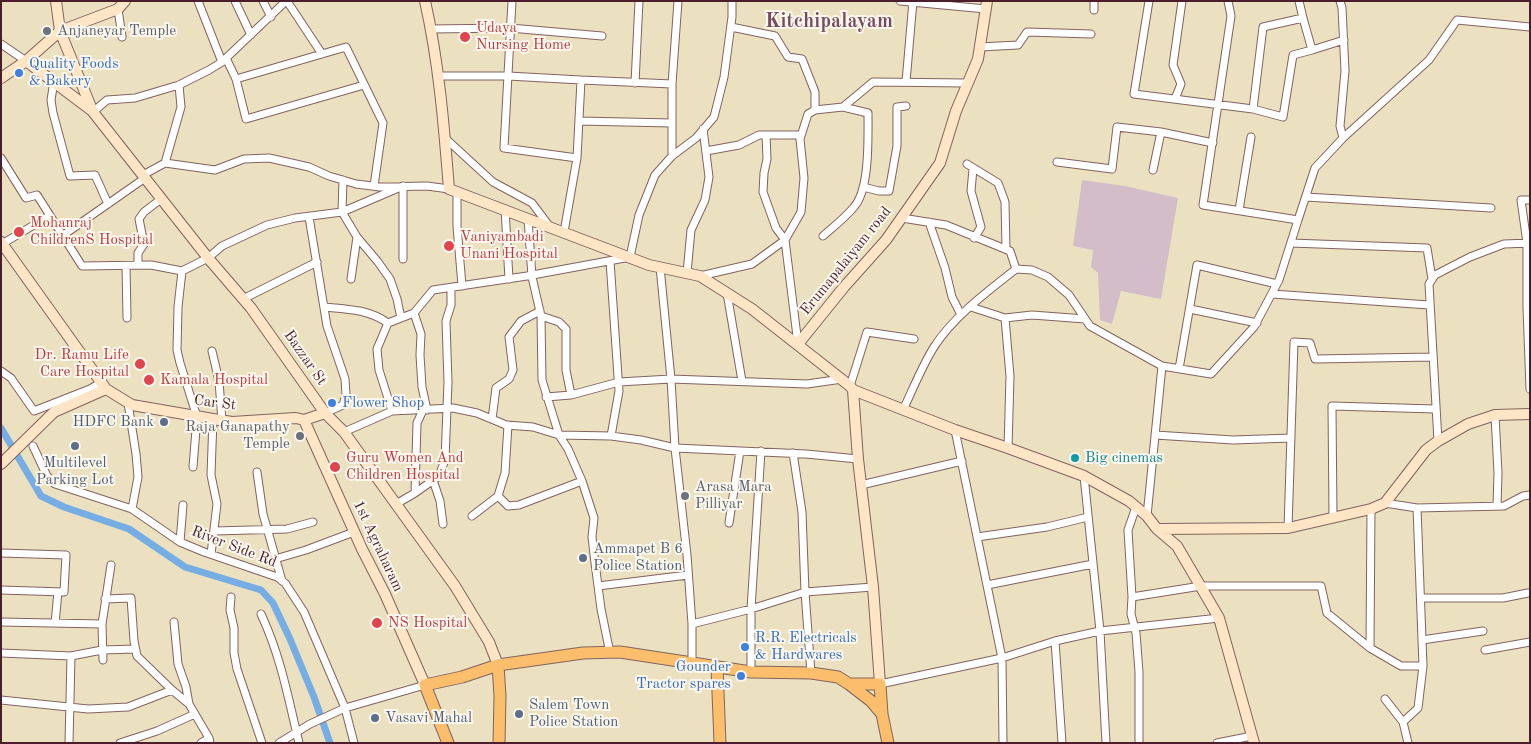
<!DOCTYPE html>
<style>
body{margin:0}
#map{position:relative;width:1531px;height:744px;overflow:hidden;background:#ebe1c0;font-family:"Old Standard TT",serif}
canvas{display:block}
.frame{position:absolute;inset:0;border:2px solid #4a1f2b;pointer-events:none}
</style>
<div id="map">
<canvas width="1531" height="744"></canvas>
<div class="frame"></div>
</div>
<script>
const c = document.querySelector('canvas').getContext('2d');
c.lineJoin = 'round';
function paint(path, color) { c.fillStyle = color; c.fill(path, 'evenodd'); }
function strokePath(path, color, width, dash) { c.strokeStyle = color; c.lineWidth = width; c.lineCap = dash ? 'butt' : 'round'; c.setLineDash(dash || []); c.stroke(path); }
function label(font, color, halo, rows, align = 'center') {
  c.font = font + ' "Old Standard TT",serif'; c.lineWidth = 4; c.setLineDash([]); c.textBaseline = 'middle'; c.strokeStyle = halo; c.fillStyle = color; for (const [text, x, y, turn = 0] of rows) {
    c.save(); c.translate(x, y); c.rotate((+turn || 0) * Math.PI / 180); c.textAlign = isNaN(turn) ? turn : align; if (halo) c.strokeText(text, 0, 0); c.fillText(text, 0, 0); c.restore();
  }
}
paint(new Path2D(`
 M1082,180L1125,186L1178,198L1161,299L1121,291L1112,324L1100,320L1098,273L1091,267L1093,250L1073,246Z`), '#d2bdc8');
strokePath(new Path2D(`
 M1,428L41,496L64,507L129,529L185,567L261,590L273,603L290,639L314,697L330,743`), '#75ade4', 7);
const street = new Path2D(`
 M198,1L222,62
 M235,1L251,35
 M263,1L271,17
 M287,1L322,54
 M512,1L504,148L577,158L564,232
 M900,1L986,9
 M1149,1L1134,94L1253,109L1263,27L1303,18L1312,50L1344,40
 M1299,1L1303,18
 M1340,1L1342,8L1345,71L1340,126L1343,138L1429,60L1457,20L1530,27
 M118,9L122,37
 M1094,10V1
 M731,27L775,36L788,57L802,59L815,92V110L808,114L800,139L804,178L801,212L785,240L776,228L763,192L764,173L767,159L766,135
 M431,29L510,28L602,36
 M1,44L26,61
 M980,47L1018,45L1027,32L1091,34
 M226,58L236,79L346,47L383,123L374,186
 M438,76H508L581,80
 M236,79L246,119L364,85
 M54,81L51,100L53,113L70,176L95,175L108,204
 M906,82L913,1
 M635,83L639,1
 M1175,99L1181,84L1173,65L1182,1
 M1253,109L1283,117L1293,55L1312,50
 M815,110L843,107L873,82L967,83
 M93,112L107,100L135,98L179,85L209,70L222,62L286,1
 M579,121L672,123
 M445,138L493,182L532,203L550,227
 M706,151L739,145L759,135H801
 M672,156V84
 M1,158L26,198L37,195L82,266L151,265L182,271L208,258L222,246L267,225L295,218L342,212L403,186V259
 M577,158L581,80L672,84L678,1
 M1057,162L1112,169L1117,127L1161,132L1213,143
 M165,163L181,107L179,85
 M967,164L998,183L1005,202L1006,249
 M973,169L971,191L981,227L974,238
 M1153,170L1161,132
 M143,175L165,163L215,170L244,159L269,158L309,167L329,176L356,184L380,187L427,186L449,189
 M343,180L342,212L357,237L378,262L390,279L397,299L401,318
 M863,187L879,191H889L897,146V107L906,106
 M457,191V226L462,286
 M1306,197L1491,208
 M1530,200H1521L1527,243V308L1530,389
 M505,209L509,279
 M1239,210L1251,137
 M309,217L327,326L345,379L346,395L343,405L325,413
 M528,218L532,277L541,316L542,380L559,435L568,449L582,481L594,518L592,537L595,563L601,609L610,653
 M902,218L946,225L1010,251L1016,269C988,291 953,317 934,347C922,366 913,389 903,410
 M1298,220L1315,168L1343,138
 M929,222L945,268L952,297L961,315
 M62,236L145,178
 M823,236C833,227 845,218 854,207C870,189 868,137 868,113L843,107
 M1291,243L1427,248L1432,279
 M2,244L49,216
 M610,261L619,391L611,436
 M138,265V253L144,244L139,219L144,212L161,199
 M126,266L127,318
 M660,267L671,379L675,448L687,555L692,624V663
 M1016,269L1032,270L1048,277L1069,295L1090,326L1162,366
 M182,271L178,307L177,350L180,363L197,417L193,467
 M687,273L691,230L705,200L709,177L703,129
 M700,276L752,264L785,240L798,344
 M351,279L357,237
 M727,293L742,381
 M1272,294L1429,305
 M243,299L317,262
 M324,307C347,309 368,309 388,323
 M971,307L1005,318L1010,376L1008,448
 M1190,309L1257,323
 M414,313L421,334L420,355L422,387L427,410
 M541,316L559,322L566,329V370L571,395
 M1005,318L1032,315L1085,319
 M212,351L219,381L222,421
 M1179,369L1197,265L1277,284
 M1,371L11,378L34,411L90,389L102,382
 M850,386L867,332L914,339
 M546,397L571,395L619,382L671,379L807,384L842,379
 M128,403L136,454L138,477L132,509
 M392,411L379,370L377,349L388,323L414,313L433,290L527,276L630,257L639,215L655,175L672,156L696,138L714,117L724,77L732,17V1
 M1495,415L1498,473L1497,506
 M492,419L496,388L509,379L513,370L509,337L521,321L540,311
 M955,430L1002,658L1003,743
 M344,432L392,411L453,408L477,413L506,425L533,427L559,435L611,436L641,440L675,448L806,454L858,459
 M1155,435L1233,440L1291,438
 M1438,441L1429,284L1435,275L1470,257L1504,244L1530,243
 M33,446L47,476L55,484L132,509L180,542L204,552L277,577L285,583L304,612L345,708L354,743
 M793,453L802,512L805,592L811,673
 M257,472L263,514L282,581
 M1084,476L1100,631L1106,743
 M433,480L440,501L443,524
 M861,485L962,461
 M415,493L439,476L445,460L448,382L446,321L451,305V288
 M498,496L508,506L519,505L582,481
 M1385,503L1417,508L1504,506L1523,496L1530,495
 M396,504L415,493L417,423L423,410
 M1136,507L1128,530L1132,597L1131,614L1136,633L1139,672V743
 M472,516L498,496L505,473L508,425
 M1147,516L1162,366L1211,374L1254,327L1279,280L1298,220L1203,205L1231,16L1228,1
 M1333,518L1332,406L1435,409
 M729,523L740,451
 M1288,528L1294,342L1310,343L1315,359L1432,357
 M214,531L287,529L313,522
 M977,537L1047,527L1088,517
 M180,542L183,505
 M1,553L66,555L64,592L1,590
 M211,554L217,504L211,475L213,419
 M275,559L306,550L354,532
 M987,585L1093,564
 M598,586L688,575
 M231,597L230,610L234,628V653L237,669L262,743
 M1132,597L1201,586H1321L1327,613L1370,648L1371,509
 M1421,598H1503L1528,593
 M105,599L131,598L134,641L137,656L172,690L189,704L209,738L210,743
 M261,614C281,657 288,697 299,743
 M1,622L102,624
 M174,622L178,664L186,687L189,704
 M55,623L58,592
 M692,624L751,609L805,592L873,587
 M1422,640L1483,631
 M1055,641L1062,743
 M1370,648L1401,666H1423L1417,508
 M1485,650L1530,642
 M1,653L71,656
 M103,660L102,624L111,565
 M751,672V609L761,451
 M880,684L1002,658L1055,641L1100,631L1219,618
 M1385,699L1403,722
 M1,700L88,709L128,707L172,690
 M69,743L71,656L102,650L135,649
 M120,743L157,731L195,714
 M201,743L209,738
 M279,743L310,724L345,708L425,685
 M1217,743L1252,736
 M1408,743L1403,722L1418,708L1423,666`);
const secondary = new Path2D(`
 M56,1L60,31L93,112L208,258L251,308L325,413L344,432L455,586L489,642L498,665
 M425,1C439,63 444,126 449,189L649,265L700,276L752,309L850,386L853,390L858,459L873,587L880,684
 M26,61L91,110
 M1,78L26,61L60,31L118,9L125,1
 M1,242L106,389L132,405L213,419L232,422L296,418L304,420L325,413
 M798,344L844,287L886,240L940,163L956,111L978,59L987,1
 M853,390L955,430L1008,448L1084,476L1129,501L1147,516L1157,529L1177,546L1219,618L1254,743
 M304,420L362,549L385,594L425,685
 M1,464L54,412L106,389
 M1157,529L1288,528L1371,509L1385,503L1426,450L1438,441L1468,424L1495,415L1530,414`);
const primary = new Path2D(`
 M498,665L500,696L499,743
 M717,667L720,743
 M849,684H880L882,714
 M448,743L425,685L462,677L498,665L583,653L620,652L751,672L811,673L838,677L849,684L871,701L882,714L888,743`);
strokePath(street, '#82635f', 9);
strokePath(secondary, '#82635f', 12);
strokePath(primary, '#82635f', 13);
strokePath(street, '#fff', 7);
strokePath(secondary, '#fde5c5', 10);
strokePath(primary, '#fabe6d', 11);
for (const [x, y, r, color] of [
 [47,31,5,"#6b7280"],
 [465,37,6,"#e0444e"],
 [19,73,5,"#3f7fe0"],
 [19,232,6,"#e0444e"],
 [449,246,6,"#e0444e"],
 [140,364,6,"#e0444e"],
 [149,380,6,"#e0444e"],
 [332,403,5,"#3f7fe0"],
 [164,422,5,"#5c6f8a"],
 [300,436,5,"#6b7280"],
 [75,446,5,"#5c6f8a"],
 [1075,458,5,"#0f9aa8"],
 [335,467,6,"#e0444e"],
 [685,496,5,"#6b7280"],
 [583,558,5,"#5c6f8a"],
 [377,623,6,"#e0444e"],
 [745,647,5,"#3f7fe0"],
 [741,676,5,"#3f7fe0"],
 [519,714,5,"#5c6f8a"],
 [375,718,5,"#5c6f8a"]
]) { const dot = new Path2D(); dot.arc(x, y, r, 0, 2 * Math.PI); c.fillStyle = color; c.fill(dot); strokePath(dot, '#fbf7ec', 2); }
label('15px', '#be3a42', '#fbf7ec', [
 ["Udaya",476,28],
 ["Nursing Home",476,45],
 ["Mohanraj",30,223],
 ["ChildrenS Hospital",30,240],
 ["Vaniyambadi",460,237],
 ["Unani Hospital",460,254],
 ["Dr. Ramu Life",129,355,"right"],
 ["Care Hospital",129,372,"right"],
 ["Kamala Hospital",160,380],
 ["Guru Women And",346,458],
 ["Children Hospital",346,475],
 ["NS Hospital",388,623]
], 'left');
label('15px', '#5b616d', '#fbf7ec', [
 ["Anjaneyar Temple",57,31],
 ["Raja Ganapathy",290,427,"right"],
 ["Temple",290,444,"right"],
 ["Arasa Mara",695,487],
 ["Pilliyar",695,504]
], 'left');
label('15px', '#366cbe', '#fbf7ec', [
 ["Quality Foods",29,64],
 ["& Bakery",29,81],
 ["Flower Shop",342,403],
 ["R.R. Electricals",755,638],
 ["& Hardwares",755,655],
 ["Gounder",731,667,"right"],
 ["Tractor spares",731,684,"right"]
], 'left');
label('15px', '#4a1f2b', '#fbf7ec', [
 ["Erumapalaiyam road",846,261,-51],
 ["Bazzar St",305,358,55],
 ["Car St",215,403,7],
 ["1st Agraharam",378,546,65],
 ["River Side Rd",234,547,21]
]);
label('15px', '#4e5e75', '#fbf7ec', [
 ["HDFC Bank",154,422,"right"],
 ["Multilevel",75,463,"center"],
 ["Parking Lot",75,480,"center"],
 ["Ammapet B 6",593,549],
 ["Police Station",593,566],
 ["Salem Town",529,705],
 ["Police Station",529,722],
 ["Vasavi Mahal",385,718]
], 'left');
label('15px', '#0d838f', '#fbf7ec', [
 ["Big cinemas",1085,458]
], 'left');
label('bold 20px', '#784c60', '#fbf7ec', [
 ["Kitchipalayam",829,22]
]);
</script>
